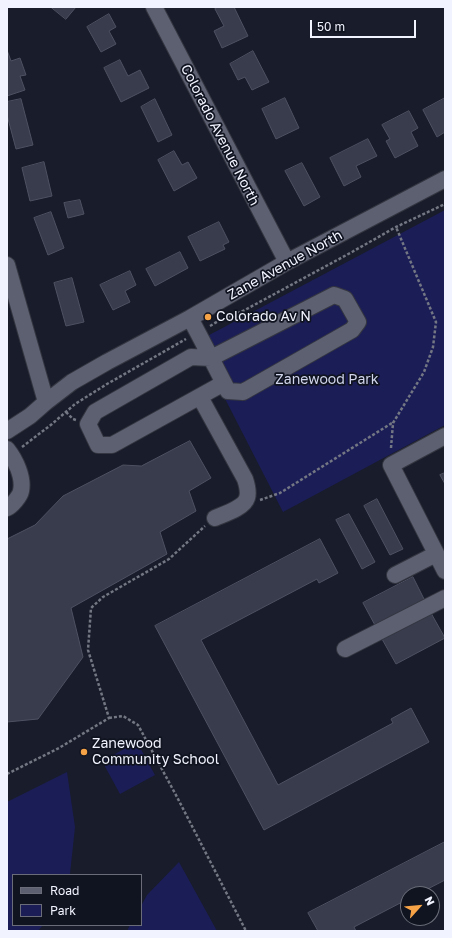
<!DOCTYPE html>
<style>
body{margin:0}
#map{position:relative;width:452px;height:938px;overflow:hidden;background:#191c2a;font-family:"Golos Text",sans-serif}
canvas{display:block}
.frame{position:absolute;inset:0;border:8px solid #f1f4fe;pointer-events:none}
.legend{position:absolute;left:12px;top:874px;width:130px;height:52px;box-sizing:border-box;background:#101320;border:1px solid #6a6d79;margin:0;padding:5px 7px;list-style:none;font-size:12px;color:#f1f4fe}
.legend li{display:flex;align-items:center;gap:8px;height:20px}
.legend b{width:20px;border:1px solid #6a6d79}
.north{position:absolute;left:400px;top:886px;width:40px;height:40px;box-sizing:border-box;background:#101320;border:1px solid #6a6d79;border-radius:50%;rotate:63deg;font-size:11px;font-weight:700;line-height:16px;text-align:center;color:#f1f4fe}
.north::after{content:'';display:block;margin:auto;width:14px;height:18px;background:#f5a346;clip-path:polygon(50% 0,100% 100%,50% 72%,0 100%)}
.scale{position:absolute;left:310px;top:20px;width:106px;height:18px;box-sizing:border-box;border:2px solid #f1f4fe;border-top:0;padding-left:5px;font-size:12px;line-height:14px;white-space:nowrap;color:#f1f4fe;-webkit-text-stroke:3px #101320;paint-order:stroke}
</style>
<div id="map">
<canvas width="452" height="938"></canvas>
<div class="frame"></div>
<ul class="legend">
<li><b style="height:5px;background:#5c6071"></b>Road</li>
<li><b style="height:11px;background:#1b1d57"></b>Park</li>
</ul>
<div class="north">N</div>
<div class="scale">50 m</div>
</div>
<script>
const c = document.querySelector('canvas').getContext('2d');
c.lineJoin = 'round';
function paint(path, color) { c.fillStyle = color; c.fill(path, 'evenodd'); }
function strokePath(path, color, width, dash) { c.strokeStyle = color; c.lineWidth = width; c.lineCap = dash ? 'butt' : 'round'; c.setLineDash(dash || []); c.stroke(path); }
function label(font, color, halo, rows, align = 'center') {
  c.font = font + ' "Golos Text",sans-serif'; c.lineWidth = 3.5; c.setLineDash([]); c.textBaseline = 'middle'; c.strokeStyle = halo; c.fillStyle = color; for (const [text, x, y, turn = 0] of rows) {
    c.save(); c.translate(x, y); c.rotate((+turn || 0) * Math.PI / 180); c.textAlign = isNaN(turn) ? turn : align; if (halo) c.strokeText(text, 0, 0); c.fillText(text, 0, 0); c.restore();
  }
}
paint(new Path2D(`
 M445,210V425L283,512L196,342Z
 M137,742L155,775L120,794L102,761Z
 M67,772L75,827L70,874L69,875H13V925H43L38,931H7V802Z
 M179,862L217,931H127L130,925H141V906L147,895Z`), '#1b1d57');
const building = new Path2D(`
 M51,7H76L66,19Z
 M219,7H234L248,36L222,48L214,31L224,26L215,9Z
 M109,14L116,27L109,31L116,44L101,52L87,27Z
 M7,50L11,61L20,58L26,75L20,76L25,90L7,96Z
 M253,51L269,82L252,90L245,77L238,80L230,64Z
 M120,60L128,76L140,70L149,88L121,102L104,68Z
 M285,98L299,128L276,139L262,109Z
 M445,98V132L437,137L423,110Z
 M21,99L33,145L16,149L7,115V102Z
 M155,99L172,135L158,142L141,107Z
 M409,111L418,128L411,132L418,146L395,158L386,141L390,139L382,125Z
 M368,139L377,156L356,166L361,177L344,186L330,158Z
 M174,151L182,165L188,162L197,178L174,191L158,160Z
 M44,162L52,196L30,201L22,168Z
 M302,163L320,197L304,206L285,171Z
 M80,200L84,214L68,218L64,203Z
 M51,212L64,248L48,255L34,218Z
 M219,222L229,242L223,245L225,249L200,261L188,237Z
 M180,252L188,268L155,286L146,269Z
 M130,271L136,285L125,291L130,302L113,310L100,285Z
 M72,278L84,322L66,326L54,283Z
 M190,441L211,478L189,491L196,511L160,532L167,554L71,608L83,657L38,719L7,722V539L35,525L63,496L123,465L141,466Z
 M445,473V484L440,475Z
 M377,499L403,549L390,555L364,506Z
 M349,514L375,562L362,569L336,520Z
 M320,539L338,573L319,583L317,579L201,640L278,785L393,723L391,719L411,708L429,742L264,830L155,626Z
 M413,577L425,601L376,627L363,603Z
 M431,613L445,638L396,664L382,639Z
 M445,842V880L418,894H408V899L354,927L356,931H318L308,913Z`);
paint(building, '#393c4c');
strokePath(building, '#4e5162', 1);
const minor = new Path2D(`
 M154,7L287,262
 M7,265L46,402
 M190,318C203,342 215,366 228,391L243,392L352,330L358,322L345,299L334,295L211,358L191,357L95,412L88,424L98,445H112L224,383
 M200,397L245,479C247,485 249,492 247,498C244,508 224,514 215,518
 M7,431L30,416L46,402L72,382L107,362L190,318L287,262L445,179
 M445,436L391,465L445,571
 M7,449C15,459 24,477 21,491C20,496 12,506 7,508
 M395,575L436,554
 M345,649L445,598`);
strokePath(minor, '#343641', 18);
strokePath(new Path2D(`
 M210,326L220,320L243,311L352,252L396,227L445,204
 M66,412L73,419L76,420
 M22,447L52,424L75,404L107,384L186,339
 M391,448L393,423L424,372L433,347L436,322L396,227
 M260,500L280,493L392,423
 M109,718L123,716L138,725L177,797L246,931
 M7,774L59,748L109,718L88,650L91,608L103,597L169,559L205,526`), '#737683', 2.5, [3, 2]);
strokePath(minor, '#5c6071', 16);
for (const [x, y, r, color] of [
 [208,317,4,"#f5a346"],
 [84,752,4,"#f5a346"]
]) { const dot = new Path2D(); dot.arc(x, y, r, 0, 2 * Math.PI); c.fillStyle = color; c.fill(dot); strokePath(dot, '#101320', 1.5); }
label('14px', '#f1f4fe', '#101320', [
 ["Colorado Avenue North",220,135,63],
 ["Zane Avenue North",285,265,-29]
]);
label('14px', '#f1f4fe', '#101320', [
 ["Colorado Av N",216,317],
 ["Zanewood",92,744],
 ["Community School",92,760]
], 'left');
label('14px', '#d1d6ec', '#101320', [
 ["Zanewood Park",327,380]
]);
</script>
